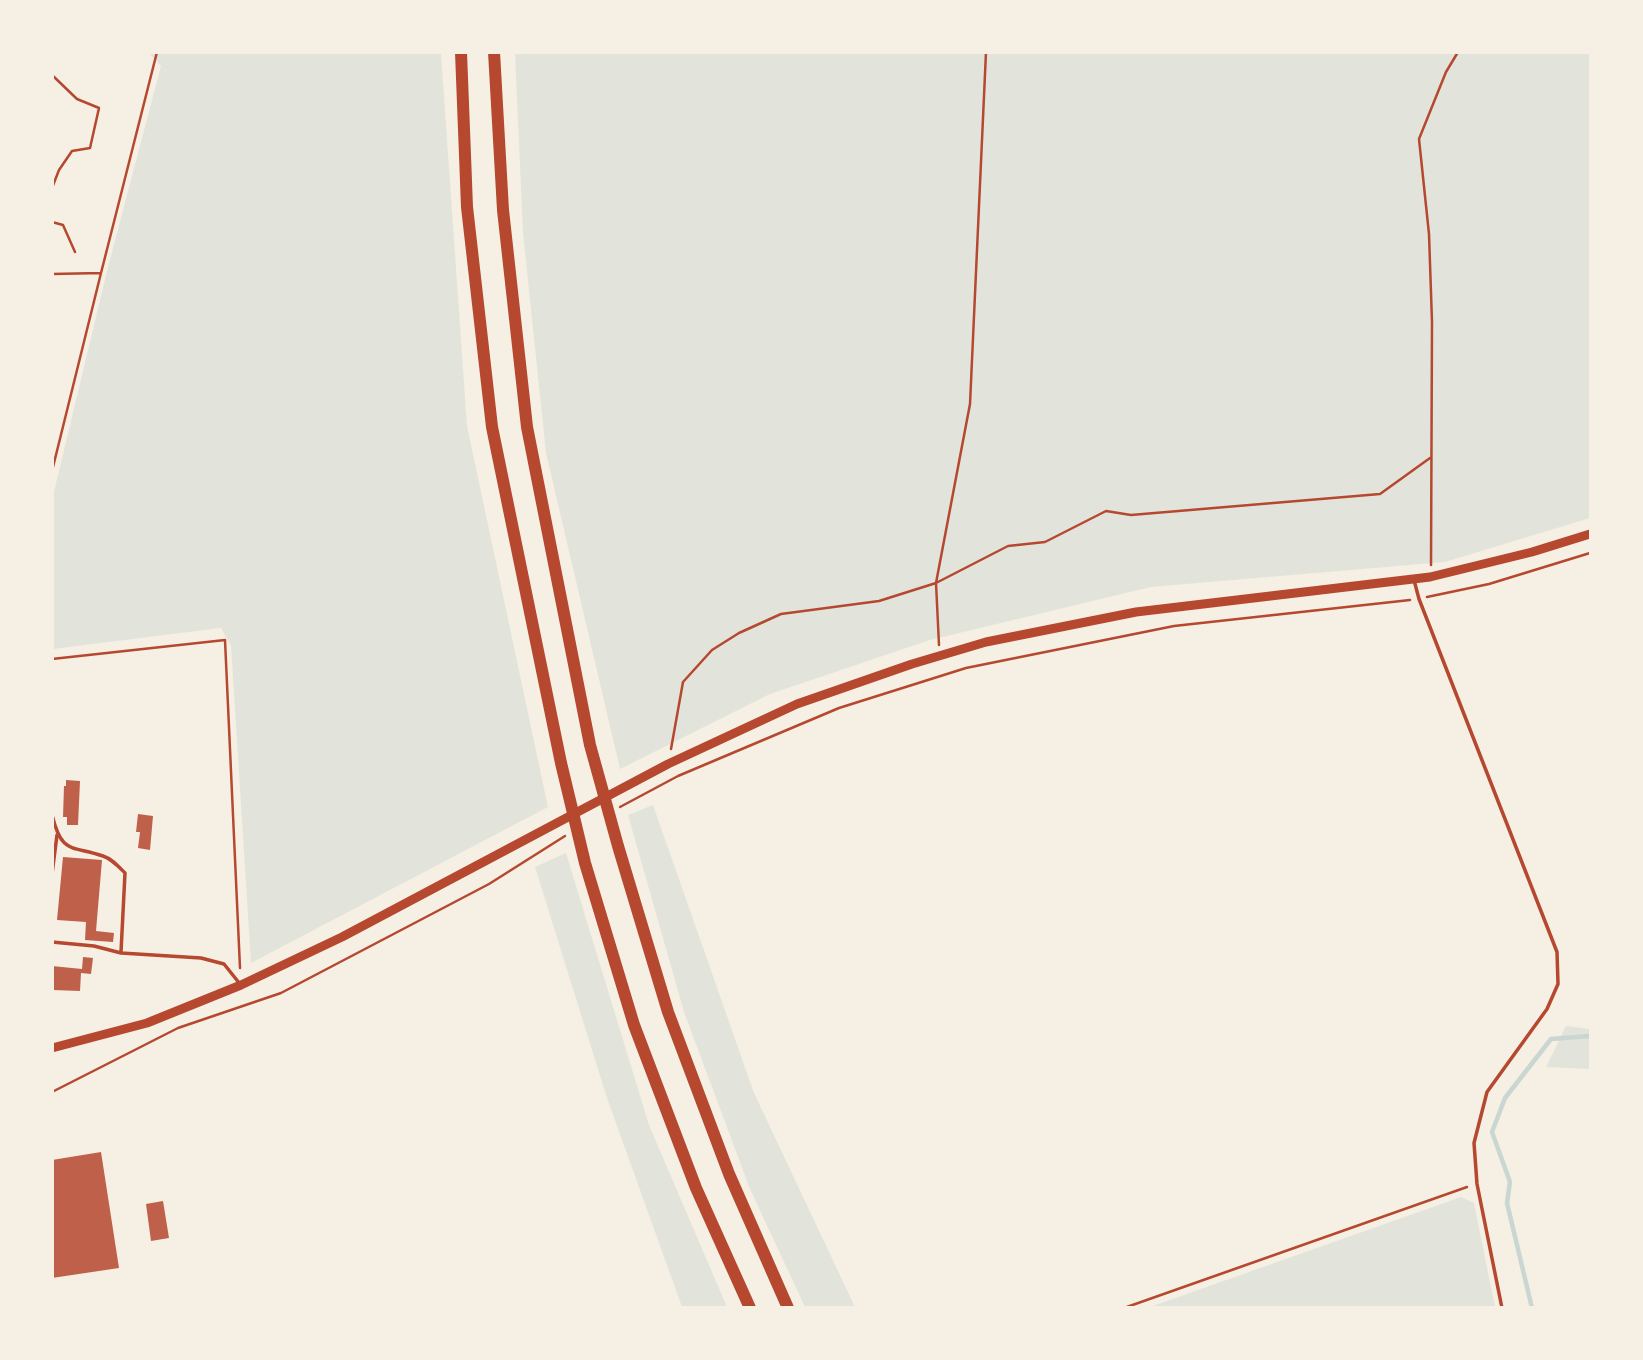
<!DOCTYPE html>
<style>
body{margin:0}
#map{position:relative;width:1643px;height:1360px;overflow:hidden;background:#f6efe4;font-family:"IBM Plex Sans",sans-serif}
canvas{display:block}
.frame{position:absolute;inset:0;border:54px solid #f6efe4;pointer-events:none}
</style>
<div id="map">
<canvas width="1643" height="1360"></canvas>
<div class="frame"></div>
</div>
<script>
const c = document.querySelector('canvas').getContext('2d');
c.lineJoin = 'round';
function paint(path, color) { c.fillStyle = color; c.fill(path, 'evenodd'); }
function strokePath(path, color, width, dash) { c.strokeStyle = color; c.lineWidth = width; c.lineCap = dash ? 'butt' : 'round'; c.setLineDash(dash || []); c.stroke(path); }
paint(new Path2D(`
 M149,53H441L467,426L548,807L251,963L231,646L221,628L53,649V496L108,267L161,66Z
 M515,53H1590V518L1445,562L1151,587L930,640L770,694L620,769L546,453L523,233Z
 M653,805L754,1093L855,1307H805L750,1189L684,1012L628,815Z
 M566,853L649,1125L727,1307H682L607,1098L535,867Z
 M1566,1026L1590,1029V1069L1546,1067Z
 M1461,1197L1474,1203L1495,1307H1150Z`), '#e2e4dc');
strokePath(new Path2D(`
 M1532,1308L1507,1203L1510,1182L1492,1132L1505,1098L1551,1039L1590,1036`), '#c9d6d2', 4.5);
paint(new Path2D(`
 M66,780L80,781L78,825H67V817H63L64,786H66Z
 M138,814L153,816L150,850L138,848L140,832H136Z
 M63,857L102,860L96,931L114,933L113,942L85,940L86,922L57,920Z
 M83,957L93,958L91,974L81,973L80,991L53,990L52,966L82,969Z
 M101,1152L119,1268L52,1278V1160Z
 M163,1201L169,1238L151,1241L146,1204Z`), '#bf614a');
strokePath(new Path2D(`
 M52,75L77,99L99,108L90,148L72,151L59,170L52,188
 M52,222L63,225L75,252
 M101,273L157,52
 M52,274L101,273L52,471
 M1431,565L1432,322L1429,234L1419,139L1446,72L1458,52
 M1427,597L1489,584L1590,553
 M939,645L936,583L970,404L986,52
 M52,659L225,640L240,968
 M671,749L683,682L712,650L739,633L781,614L879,601L936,583L1008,546L1045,542L1106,511L1131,515L1380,494L1430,458
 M620,807L678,776L839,708L966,668L1174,626L1410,600
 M52,1092L178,1028L281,993L489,884L565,836
 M1124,1308L1467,1187`), '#b5482f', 2.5);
strokePath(new Path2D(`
 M1414,580L1419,599L1557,952L1558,984L1547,1009L1487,1092L1474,1143L1477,1184L1502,1308
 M52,815C62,855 71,845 103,856C112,859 118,866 125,873L121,952
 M52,874L57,835
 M52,942L94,946L121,953L201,958L224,964L240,984`), '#b5482f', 3.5);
strokePath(new Path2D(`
 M52,1048L147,1023L241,985L342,937L668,764L797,704L912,664L986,642L1136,612L1430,577L1532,552L1590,534`), '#b5482f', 9);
strokePath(new Path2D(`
 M461,52L467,207L492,427L561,763L585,863L634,1025L696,1188L750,1308
 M494,52L503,210L527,427L590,745L618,846L668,1012L729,1174L788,1308`), '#b5482f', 12);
</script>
